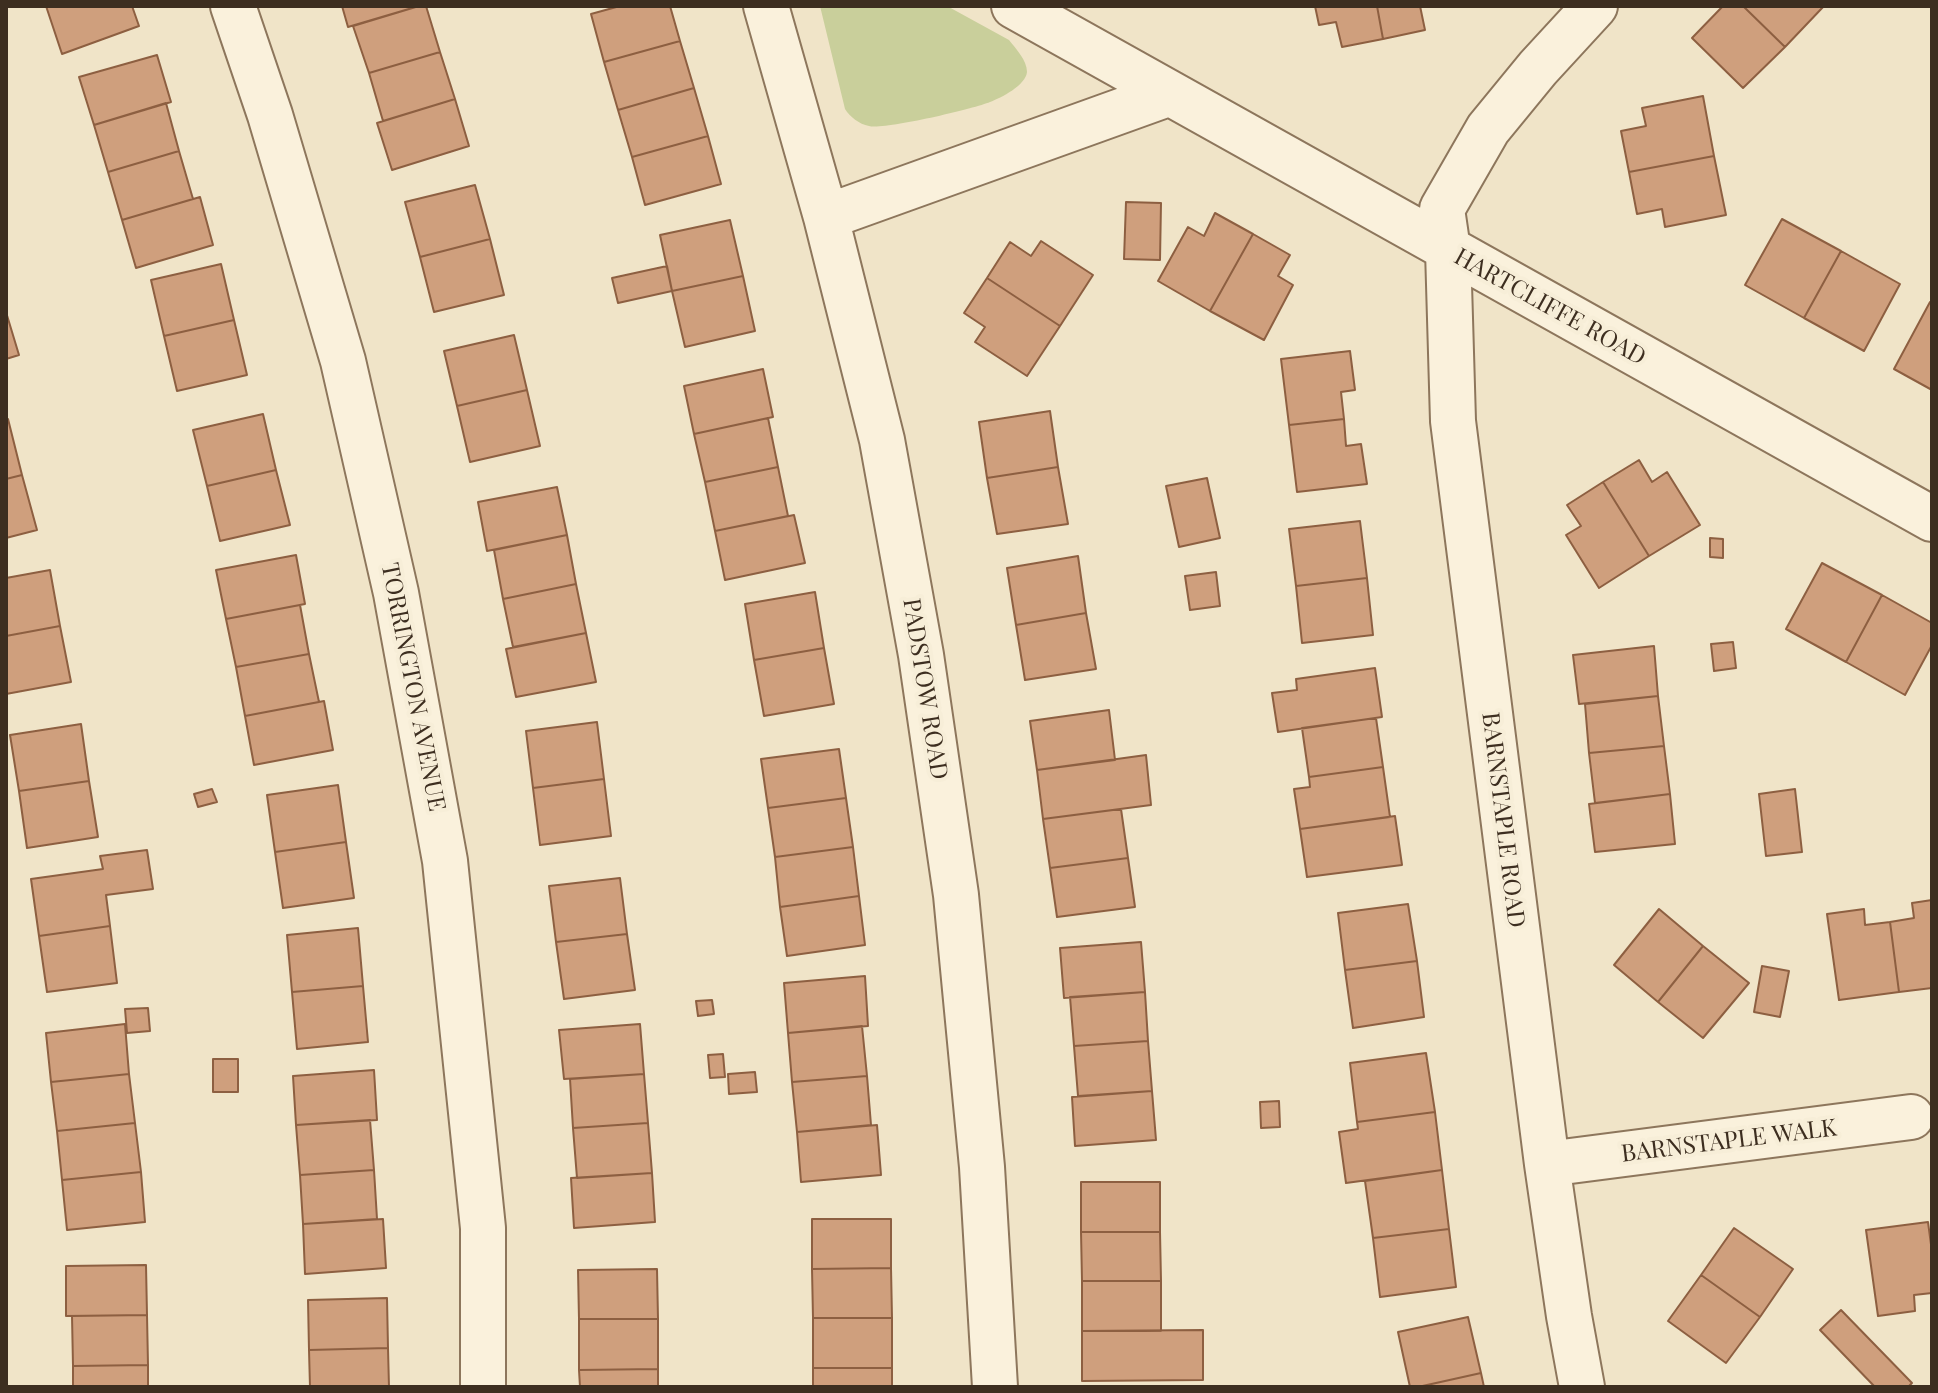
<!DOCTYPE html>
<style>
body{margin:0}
#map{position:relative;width:1938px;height:1393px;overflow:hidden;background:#f0e4c8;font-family:"Playfair Display",serif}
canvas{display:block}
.frame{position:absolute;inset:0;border:8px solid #3d2e20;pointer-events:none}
</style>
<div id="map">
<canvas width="1938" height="1393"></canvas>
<div class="frame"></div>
</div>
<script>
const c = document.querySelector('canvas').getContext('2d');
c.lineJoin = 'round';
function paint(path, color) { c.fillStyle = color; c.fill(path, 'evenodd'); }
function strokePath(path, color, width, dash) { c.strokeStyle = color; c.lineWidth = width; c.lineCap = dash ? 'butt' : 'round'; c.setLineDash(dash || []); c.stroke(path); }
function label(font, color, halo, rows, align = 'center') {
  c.font = font + ' "Playfair Display",serif'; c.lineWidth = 8; c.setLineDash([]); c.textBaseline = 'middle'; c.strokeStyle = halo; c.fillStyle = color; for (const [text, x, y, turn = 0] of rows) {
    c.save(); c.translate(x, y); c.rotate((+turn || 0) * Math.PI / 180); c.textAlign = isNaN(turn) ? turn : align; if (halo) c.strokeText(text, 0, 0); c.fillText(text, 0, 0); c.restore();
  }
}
paint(new Path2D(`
 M820,6H947L1009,40C1016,49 1027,60 1027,72C1026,85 1001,98 990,102C973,109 884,130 869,126C859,124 850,117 845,109Z`), '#c9cf9b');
const building = new Path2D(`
 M46,6H132L139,26L62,54Z
 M342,6H419L348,27Z
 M419,6H426L440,52L369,73L353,26Z
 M620,6H670L680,41L604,62L591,14Z
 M1315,6H1377L1383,39L1342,47L1336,22L1319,25Z
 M1377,6H1420L1425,30L1383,39Z
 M1723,6H1743L1785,47L1743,88L1692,38Z
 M1743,6H1824L1785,47Z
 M680,41L694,88L618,110L604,62Z
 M440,52L455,99L383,121L369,73Z
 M157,55L171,102L94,125L79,77Z
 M694,88L708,136L632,157L618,110Z
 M1703,96L1714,156L1629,172L1621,131L1646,126L1642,108Z
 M455,99L469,146L392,170L377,123Z
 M166,103L179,151L108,172L94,125Z
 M708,136L721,184L645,205L632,157Z
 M179,151L193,199L122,220L108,172Z
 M1714,156L1726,215L1665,227L1662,209L1637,214L1629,172Z
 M475,185L490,239L420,257L405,202Z
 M200,197L213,245L136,268L122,220Z
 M1126,202L1161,203L1160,260L1124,259Z
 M1215,213L1253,234L1210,311L1158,281L1188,227L1204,236Z
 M1782,219L1841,251L1804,318L1745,285Z
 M730,220L743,276L672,291L660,235Z
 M1253,234L1290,255L1278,276L1293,285L1264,340L1210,311Z
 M490,239L504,295L434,312L420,257Z
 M1041,241L1093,275L1060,326L987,278L1010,242L1031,256Z
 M1841,251L1900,284L1864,351L1804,318Z
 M221,264L234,320L164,336L151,280Z
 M667,266L672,291L618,303L612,278Z
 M743,276L755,331L685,347L672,291Z
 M987,278L1060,326L1027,376L975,342L985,327L964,313Z
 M1930,302L1932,303V390L1894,369Z
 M6,312L19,355L6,359Z
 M234,320L247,375L177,391L164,336Z
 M514,335L527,390L457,406L444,351Z
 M1350,351L1355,390L1341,392L1344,419L1289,425L1281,359Z
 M763,369L773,417L694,434L684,386Z
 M527,390L540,446L470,462L457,406Z
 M1050,411L1058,467L987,478L979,422Z
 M263,414L276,470L207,486L193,430Z
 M768,418L778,467L705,482L694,434Z
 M8,419L22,475L6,479V420Z
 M1344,419L1346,446L1361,444L1367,484L1297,492L1289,425Z
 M1639,460L1652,482L1667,472L1700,525L1649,556L1603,482Z
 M778,467L788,516L715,531L705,482Z
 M1058,467L1068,524L997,534L987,478Z
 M276,470L290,525L220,541L207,486Z
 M22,475L37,530L6,538V479Z
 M1207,478L1220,538L1179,547L1166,486Z
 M1603,482L1649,556L1599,588L1566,535L1581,526L1567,505Z
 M557,487L567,535L487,551L478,502Z
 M794,515L805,563L725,580L715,531Z
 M1360,521L1367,578L1296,586L1289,529Z
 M567,535L576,584L503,599L494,550Z
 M1710,538L1723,539V558L1710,557Z
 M296,555L305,604L226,619L216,570Z
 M1078,556L1086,613L1016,625L1007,568Z
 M1822,563L1882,595L1846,662L1786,629Z
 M50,570L60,626L6,636V578Z
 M1216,572L1220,606L1190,610L1185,576Z
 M1367,578L1373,635L1302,643L1296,586Z
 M576,584L586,633L513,647L503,599Z
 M815,592L824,648L754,660L745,604Z
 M1882,595L1932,623V645L1905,695L1846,662Z
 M300,605L309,654L236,667L226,619Z
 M1086,613L1096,669L1025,680L1016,625Z
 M60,626L71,682L6,694V636Z
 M586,633L596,682L516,697L506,649Z
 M1733,642L1736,668L1714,671L1711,644Z
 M1654,646L1658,696L1579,704L1573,655Z
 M824,648L834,704L764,716L754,660Z
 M309,654L319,702L245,716L236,667Z
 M1375,668L1382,717L1278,732L1272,693L1297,690L1296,679Z
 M1658,696L1664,746L1589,753L1585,704Z
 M324,701L333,750L254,765L245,716Z
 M1109,710L1115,760L1037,770L1030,721Z
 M1376,718L1383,767L1309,777L1302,728Z
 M597,722L604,779L533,788L526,731Z
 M81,724L89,781L19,791L10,735Z
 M1664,746L1670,794L1595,803L1589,753Z
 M839,749L846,798L768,808L761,759Z
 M1146,755L1151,805L1043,819L1037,770Z
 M1383,767L1390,817L1300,829L1294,789L1310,787L1309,777Z
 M604,779L611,836L540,845L533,788Z
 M89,781L98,837L27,848L19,791Z
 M338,785L346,842L275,852L267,795Z
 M212,789L217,802L198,807L194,794Z
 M1795,789L1802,852L1766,856L1759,794Z
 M1670,794L1675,844L1595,852L1589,804Z
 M846,798L853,847L775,857L768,808Z
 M1121,809L1128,858L1050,868L1043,819Z
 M1395,816L1402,865L1307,877L1300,829Z
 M346,842L354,898L283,908L275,852Z
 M853,847L859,896L780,907L775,857Z
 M147,850L153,889L106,895L110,926L39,936L31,879L103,869L100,856Z
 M1128,858L1135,907L1057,917L1050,868Z
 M620,878L627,934L556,942L549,886Z
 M859,896L865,945L787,956L780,907Z
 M1932,900V988L1899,992L1890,922L1914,918L1912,903Z
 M1408,904L1417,961L1345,970L1338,913Z
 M1659,909L1703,946L1658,1002L1614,965Z
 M1864,909L1865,925L1890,922L1899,992L1839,1000L1827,914Z
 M110,926L117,983L47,992L39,936Z
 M358,928L363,986L292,992L287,935Z
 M627,934L635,990L564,999L556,942Z
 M1141,942L1145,992L1064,998L1060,948Z
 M1703,946L1749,983L1703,1038L1658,1002Z
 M1417,961L1424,1017L1353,1028L1345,970Z
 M1762,966L1789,971L1780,1017L1754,1012Z
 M865,976L868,1026L788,1033L784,983Z
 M363,986L368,1042L297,1049L292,992Z
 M1145,992L1148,1041L1074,1046L1070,997Z
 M712,1000L714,1014L698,1016L696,1001Z
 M148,1008L150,1031L127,1033L125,1009Z
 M125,1024L129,1074L51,1082L46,1033Z
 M640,1024L644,1074L564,1079L559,1030Z
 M862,1026L867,1076L792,1082L788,1033Z
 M1148,1041L1152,1091L1078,1096L1074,1046Z
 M1426,1053L1435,1112L1357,1122L1350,1063Z
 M723,1054L725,1077L710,1078L708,1055Z
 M213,1059H238V1092H213Z
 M374,1070L377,1120L296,1125L293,1076Z
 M755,1072L757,1092L729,1094L728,1074Z
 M129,1074L135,1123L57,1131L51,1082Z
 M644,1074L648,1123L573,1128L570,1079Z
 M867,1076L871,1125L797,1132L792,1082Z
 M1152,1091L1156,1140L1075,1146L1072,1097Z
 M1279,1101L1280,1127L1261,1128L1260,1102Z
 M1435,1112L1442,1170L1346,1183L1339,1132L1358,1129L1357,1122Z
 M370,1120L374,1170L300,1175L296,1125Z
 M135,1123L141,1172L62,1180L57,1131Z
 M648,1123L652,1173L577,1178L573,1128Z
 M877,1125L881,1175L801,1182L797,1132Z
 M374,1170L377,1219L303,1224L300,1175Z
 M1442,1170L1449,1229L1373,1238L1365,1181Z
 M141,1172L145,1222L67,1230L62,1180Z
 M652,1173L655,1222L574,1228L571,1178Z
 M1081,1182H1160V1232H1081Z
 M383,1219L386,1268L305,1274L303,1224Z
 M812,1219H891V1268L812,1269Z
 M1928,1222L1932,1252V1293L1914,1295L1915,1311L1878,1316L1866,1230Z
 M1734,1228L1793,1269L1760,1317L1701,1275Z
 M1449,1229L1456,1287L1380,1297L1373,1238Z
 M1081,1232H1160L1161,1281H1082Z
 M146,1265L147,1315L66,1316V1266Z
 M891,1268L892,1318H813L812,1269Z
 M657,1269L658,1319H579L578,1270Z
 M1701,1275L1760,1317L1726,1363L1668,1321Z
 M1082,1281H1161V1331H1082Z
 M387,1298L388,1348L309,1350L308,1300Z
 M1841,1310L1912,1383L1908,1387H1875L1820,1330Z
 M147,1315L148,1365L73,1366L72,1316Z
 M1468,1317L1481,1373L1418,1387H1410L1398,1332Z
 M813,1318H892V1368H813Z
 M579,1319H658V1369L579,1370Z
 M1203,1330V1380L1082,1381V1331Z
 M388,1348L389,1387H310L309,1350Z
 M148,1365V1387H73V1366Z
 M813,1368H892V1387H813Z
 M658,1369V1387H580L579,1370Z
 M1481,1373L1484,1387H1418Z`);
paint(building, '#cf9f7d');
strokePath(building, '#8d5f41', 2);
const street = new Path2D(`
 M233,6L270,115L343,361L396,593L445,861L483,1228V1387
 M766,6L826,217L882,440L921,655L956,895L982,1167L995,1387
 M1014,6L1932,519
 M826,217L1168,94
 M1547,1164L1911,1117
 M1582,1387L1569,1316L1547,1164L1453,421L1448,250L1442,209L1488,129L1538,68L1595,6`);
strokePath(street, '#8d765c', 48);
strokePath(street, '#faf1dc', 44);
label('24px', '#3d2e20', '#f7eed8', [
 ["HARTCLIFFE ROAD",1550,307,29],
 ["TORRINGTON AVENUE",413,687,79],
 ["PADSTOW ROAD",925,689,81],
 ["BARNSTAPLE ROAD",1503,820,83],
 ["BARNSTAPLE WALK",1729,1141,-7]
]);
</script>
